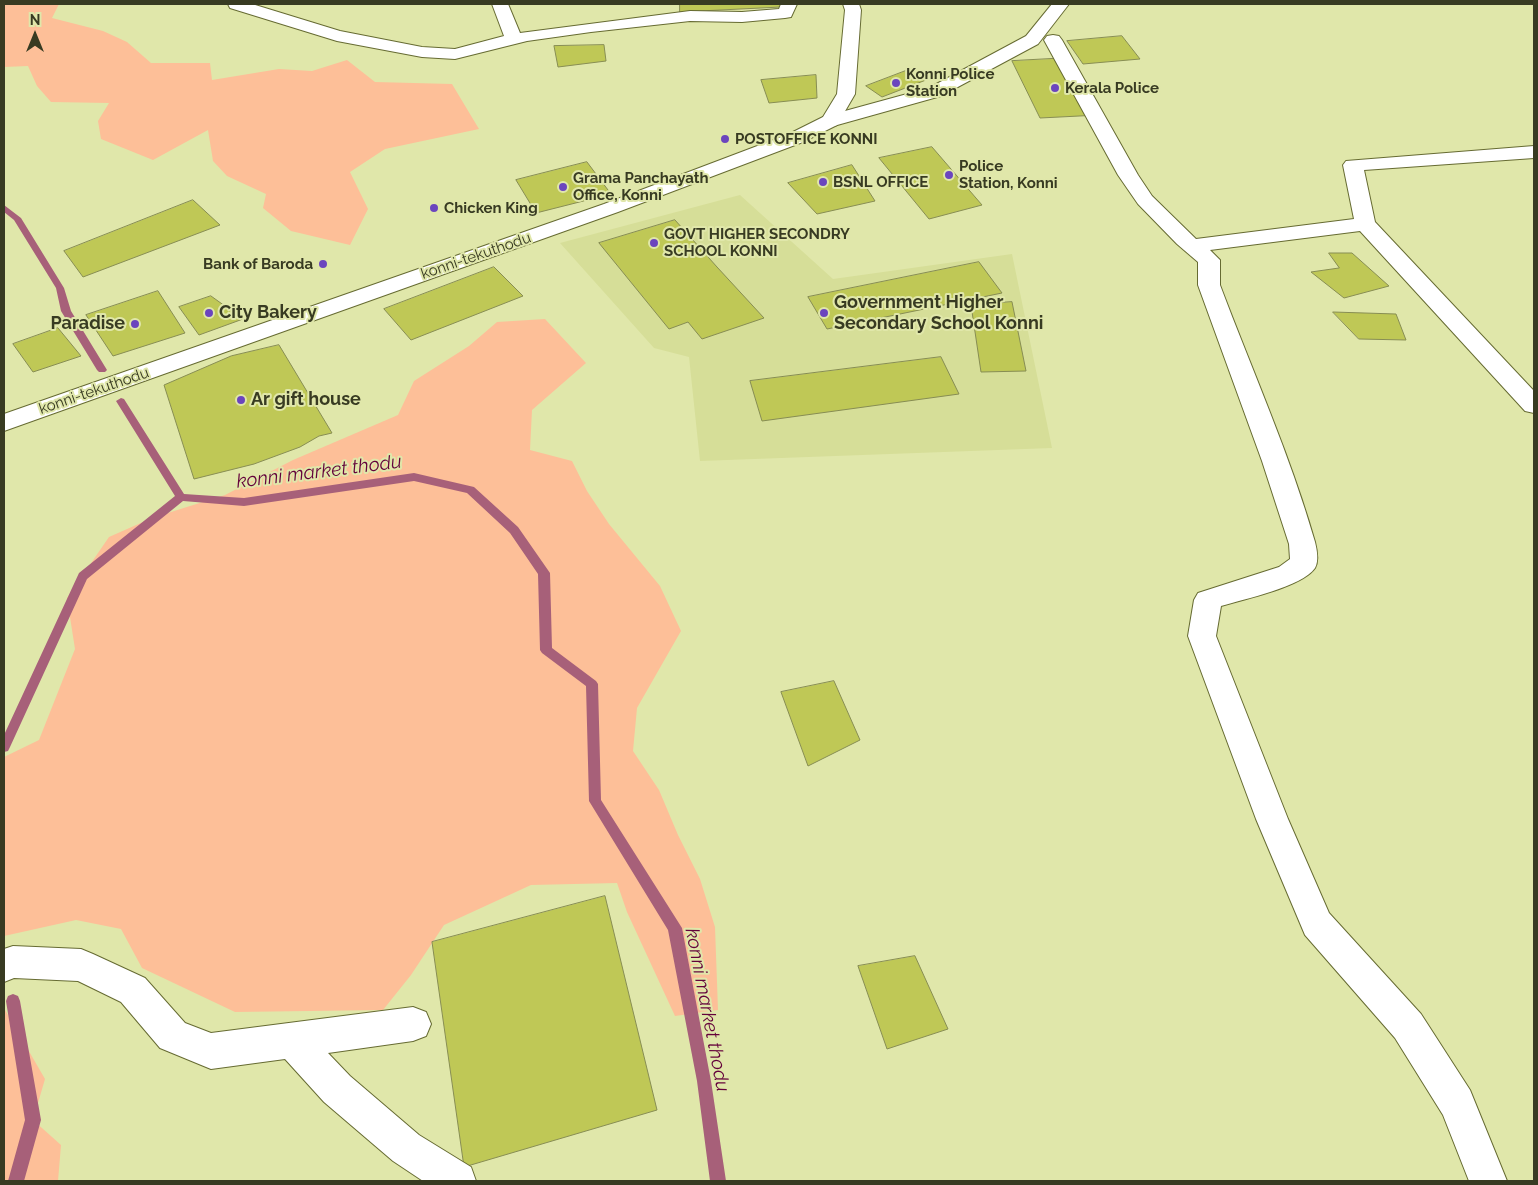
<!DOCTYPE html>
<style>
body{margin:0}
#map{position:relative;width:1538px;height:1185px;overflow:hidden;background:#e0e7aa;font-family:Raleway,sans-serif}
canvas{display:block}
.frame{position:absolute;inset:0;border:5px solid #383b22;pointer-events:none}
.north{position:absolute;left:10px;top:10px;width:50px;height:50px;-webkit-text-stroke:4px #e0e7aa;paint-order:stroke;rotate:0deg;font-size:14px;font-weight:700;line-height:20px;text-align:center;color:#383b22}
.north::after{content:'';display:block;margin:auto;width:18px;height:22px;background:#383b22;clip-path:polygon(50% 0,100% 100%,50% 72%,0 100%)}
</style>
<div id="map">
<canvas width="1538" height="1185"></canvas>
<div class="frame"></div>
<div class="north">N</div>
</div>
<script>
const c = document.querySelector('canvas').getContext('2d');
c.lineJoin = 'round';
function paint(path, color) { c.fillStyle = color; c.fill(path, 'evenodd'); }
function strokePath(path, color, width, dash) { c.strokeStyle = color; c.lineWidth = width; c.lineCap = dash ? 'butt' : 'round'; c.setLineDash(dash || []); c.stroke(path); }
function label(font, color, halo, rows, align = 'center') {
  c.font = font + ' Raleway,sans-serif'; c.lineWidth = 4; c.setLineDash([]); c.textBaseline = 'middle'; c.strokeStyle = halo; c.fillStyle = color; for (const [text, x, y, turn = 0] of rows) {
    c.save(); c.translate(x, y); c.rotate((+turn || 0) * Math.PI / 180); c.textAlign = isNaN(turn) ? turn : align; if (halo) c.strokeText(text, 0, 0); c.fillText(text, 0, 0); c.restore();
  }
}
paint(new Path2D(`
 M740,195L833,279L1012,254L1052,448L700,461L689,357L654,348L560,243Z`), '#d6de98');
paint(new Path2D(`
 M4,4H59L52,18L103,31L127,42L151,63H210L212,80L279,69L312,71L347,60L375,82L452,84L479,129L385,149L350,172L368,209L350,245L291,231L263,208L266,194L227,176L213,161L208,130L153,160L101,139L98,121L109,103L51,102L37,86L28,66L4,67Z
 M545,319L586,363L532,410L530,450L572,461L587,491L609,524L660,586L681,631L637,708L633,751L659,790L678,835L700,879L715,927L718,1010L675,1016L627,912L617,883L531,885L444,925L411,975L383,1010L235,1012L142,968L121,929L76,920L4,936V757L39,740L75,649L67,598L109,537L152,518L225,495L293,460L398,415L414,381L469,346L497,322Z
 M4,1008L45,1079L33,1120L61,1145L58,1181H4Z`), '#fdbf98');
paint(new Path2D(`
 M4,205L21,218L64,288L71,311L107,370L105,372H99L97,370L61,311L56,288L14,220L4,212Z
 M121,398L124,399L184,494L244,498L414,473L474,487L518,527L550,573L552,648L596,681L598,684L601,800L682,928L711,1081L726,1181H710L697,1081L668,930L589,801L586,686L542,653L540,650L538,574L510,533L467,493L414,481L244,506L183,501L87,579L10,747L8,751L4,752V735L79,573L175,496L116,401Z
 M13,994L18,996L20,1001L41,1120L24,1181H8L25,1120L6,1001L8,996Z`), '#a76079');
const building = new Path2D(`
 M680,4H781V7L680,12Z
 M1122,36L1140,59L1083,64L1067,41Z
 M604,45L606,61L558,67L554,46Z
 M1068,58L1099,115L1040,118L1012,61Z
 M908,70L926,80L882,97L866,86Z
 M816,75L817,98L769,103L761,80Z
 M932,147L982,205L929,219L879,158Z
 M587,162L611,194L536,213L516,180Z
 M852,165L875,201L817,214L788,183Z
 M193,200L220,225L83,277L64,251Z
 M675,220L717,267L764,318L702,339L688,322L669,329L599,243Z
 M1329,253H1352L1389,286L1344,298L1311,272L1339,268Z
 M979,262L1002,293L827,329L808,297Z
 M494,267L523,296L411,340L384,309Z
 M158,291L185,333L113,356L86,315Z
 M211,296L243,319L199,335L179,307Z
 M1012,302L1026,371L981,372L971,305Z
 M1333,312L1396,314L1406,340L1359,339Z
 M58,328L81,356L33,372L13,344Z
 M279,345L332,433L319,436L300,447L254,464L194,479L164,385L231,356Z
 M941,357L959,394L762,421L750,381Z
 M834,681L860,740L808,766L781,692Z
 M605,896L657,1110L464,1167L432,942Z
 M915,956L948,1029L887,1049L858,966Z`);
paint(building, '#bfc856');
strokePath(building, '#878d53', 1);
const minor = new Path2D(`
 M228,4H252L340,31L422,47L455,49L504,36L492,4H508L520,33L690,11L742,12L779,9L781,4H797L791,17L785,18L742,22L690,21L591,32L527,41L455,59L422,57L337,41L230,8Z
 M1052,4H1069L1038,44L941,96L830,127L823,125L821,121L823,117L929,88L1026,36Z
 M1053,35L1059,36L1062,40L1138,175L1152,196L1196,239L1354,219L1343,165L1346,161L1534,146V158L1364,170L1375,222L1534,391V413L1525,411L1360,231L1210,250L1220,260V285C1252,370 1290,455 1315,542C1317,550 1319,561 1315,568C1302,587 1244,599 1221,606L1216,636L1288,819L1329,913L1421,1014L1470,1090L1507,1181H1469L1443,1115L1395,1038L1305,935L1256,819L1188,636L1194,600L1198,593L1279,567L1290,559L1289,544L1262,461L1198,285V262L1177,244L1138,204L1118,175L1044,40L1047,36Z
 M13,946L81,949L93,954L145,978L185,1023L211,1033L413,1007L426,1012L431,1024L426,1036L413,1041L328,1053L350,1076L419,1135L471,1167L476,1181H423L393,1161L324,1102L285,1059L211,1069L160,1048L121,1002L78,981L14,978L4,982V949Z`);
const secondary = new Path2D(`
 M843,4H859L861,10L855,94L837,125L803,142L618,212L4,431V414L604,204L789,134L823,117L837,94L845,10Z`);
strokePath(minor, '#666b32', 2);
strokePath(secondary, '#666b32', 2);
paint(minor, '#fff');
paint(secondary, '#fff');
for (const [x, y, r, color] of [
 [896,83,5,"#6b45be"],
 [1055,88,5,"#6b45be"],
 [725,139,5,"#6b45be"],
 [949,175,5,"#6b45be"],
 [823,182,5,"#6b45be"],
 [563,187,5,"#6b45be"],
 [434,208,5,"#6b45be"],
 [654,243,5,"#6b45be"],
 [323,264,5,"#6b45be"],
 [209,313,5,"#6b45be"],
 [824,313,5,"#6b45be"],
 [135,324,5,"#6b45be"],
 [241,400,5,"#6b45be"]
]) { const dot = new Path2D(); dot.arc(x, y, r, 0, 2 * Math.PI); c.fillStyle = color; c.fill(dot); strokePath(dot, '#e0e7aa', 2); }
label('bold 15px', '#383b22', '#e0e7aa', [
 ["Konni Police",906,74],
 ["Station",906,91],
 ["Kerala Police",1065,88],
 ["POSTOFFICE KONNI",735,139],
 ["Police",959,166],
 ["Station, Konni",959,183],
 ["Grama Panchayath",573,178],
 ["Office, Konni",573,195],
 ["BSNL OFFICE",833,182],
 ["Chicken King",444,208],
 ["GOVT HIGHER SECONDRY",664,234],
 ["SCHOOL KONNI",664,251],
 ["Bank of Baroda",313,264,"right"]
], 'left');
label('15px', '#383b22', '#e0e7aa', [
 ["konni-tekuthodu",476,256,-19],
 ["konni-tekuthodu",94,391,-19]
]);
label('bold 18px', '#383b22', '#e0e7aa', [
 ["Government Higher",834,303],
 ["Secondary School Konni",834,324],
 ["City Bakery",219,313],
 ["Paradise",125,324,"right"],
 ["Ar gift house",251,400]
], 'left');
label('italic 19px', '#64023b', '#e0e7aa', [
 ["konni market thodu",319,472,-7],
 ["konni market thodu",707,1010,79]
]);
</script>
